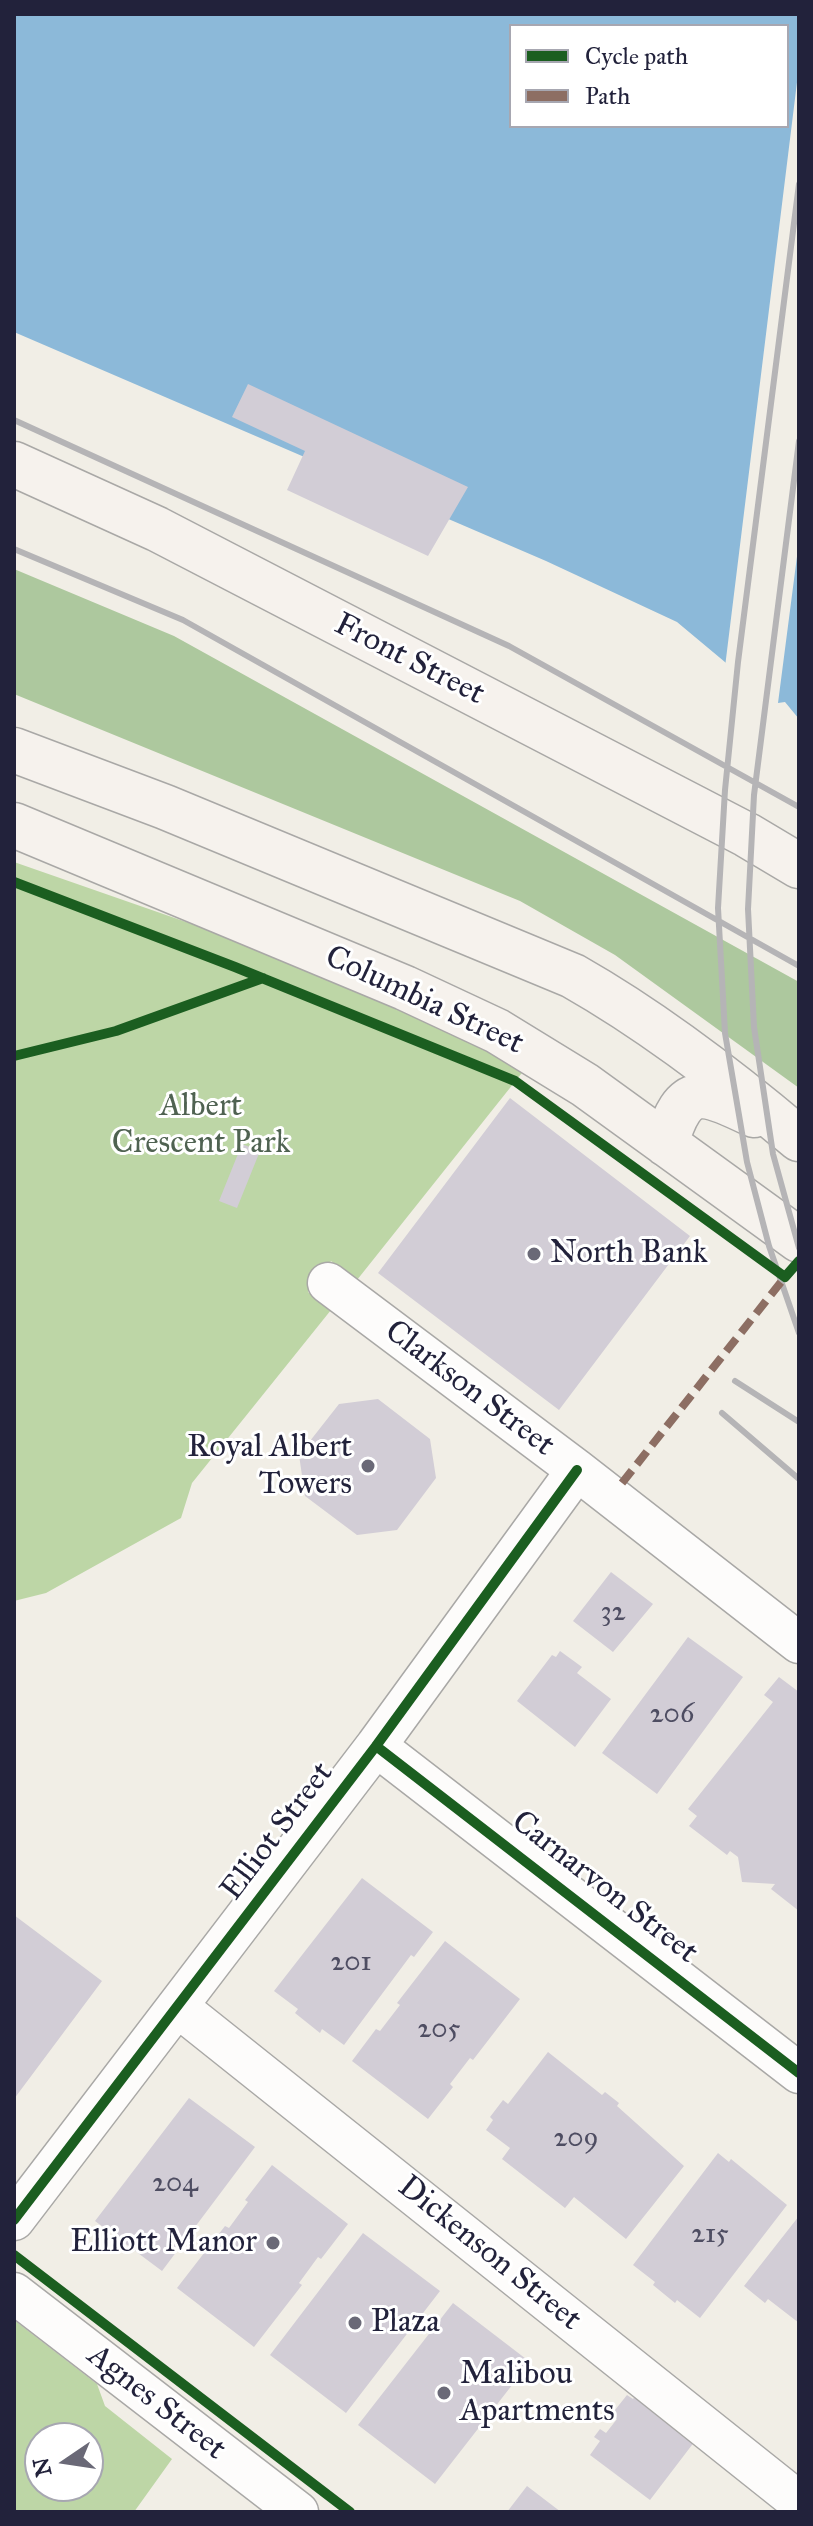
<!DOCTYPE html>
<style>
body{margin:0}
#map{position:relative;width:813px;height:2526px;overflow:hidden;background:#f1eee6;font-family:"IM FELL Great Primer",serif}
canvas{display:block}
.frame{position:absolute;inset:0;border:16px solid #22223b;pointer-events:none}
.legend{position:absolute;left:509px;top:24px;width:280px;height:104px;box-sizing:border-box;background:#fff;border:2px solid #a7a7b1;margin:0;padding:10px 14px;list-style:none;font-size:24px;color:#22223b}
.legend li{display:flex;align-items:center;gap:16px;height:40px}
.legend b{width:40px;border:2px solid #a7a7b1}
.north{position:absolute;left:24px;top:2422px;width:80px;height:80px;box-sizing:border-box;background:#fff;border:2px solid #a7a7b1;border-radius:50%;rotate:257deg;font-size:22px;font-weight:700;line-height:32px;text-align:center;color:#22223b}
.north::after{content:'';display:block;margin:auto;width:28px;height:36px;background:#6a6977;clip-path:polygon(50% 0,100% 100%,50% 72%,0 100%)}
</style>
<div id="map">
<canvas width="813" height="2526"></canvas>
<div class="frame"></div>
<ul class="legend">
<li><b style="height:10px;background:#1b5e20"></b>Cycle path</li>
<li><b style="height:10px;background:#8d6e63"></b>Path</li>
</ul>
<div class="north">N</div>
</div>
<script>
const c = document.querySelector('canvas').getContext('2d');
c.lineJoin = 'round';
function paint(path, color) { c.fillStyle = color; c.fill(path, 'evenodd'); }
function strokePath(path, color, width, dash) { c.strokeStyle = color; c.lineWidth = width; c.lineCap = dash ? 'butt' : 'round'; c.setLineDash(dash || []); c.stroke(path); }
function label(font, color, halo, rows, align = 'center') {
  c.font = font + ' "IM FELL Great Primer",serif'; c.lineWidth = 6; c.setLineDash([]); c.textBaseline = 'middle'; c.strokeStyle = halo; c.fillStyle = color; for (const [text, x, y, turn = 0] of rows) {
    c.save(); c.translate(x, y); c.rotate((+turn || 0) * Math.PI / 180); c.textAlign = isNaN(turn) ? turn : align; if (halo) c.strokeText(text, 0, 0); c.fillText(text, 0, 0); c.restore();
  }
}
paint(new Path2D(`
 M14,862L278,954L529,1064L357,1280L331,1261L308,1292L331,1310L192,1483L181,1518L46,1593L14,1601Z
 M14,2320L97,2384L105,2406L172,2459L134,2512H14ZM40,2438H88V2486H40Z`), '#bdd6a6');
paint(new Path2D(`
 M14,569L174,636L799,982V1088L615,955L520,901L14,694Z`), '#adc89e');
paint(new Path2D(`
 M14,14H799V737L792,718L677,622L546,561L14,332ZM511,26H787V126H511Z`), '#8cb9d9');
paint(new Path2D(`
 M799,66V541L778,703L785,702L799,719V741L795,739L788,720L725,667Z`), '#f1eee6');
paint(new Path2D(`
 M248,384L468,487L428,556L287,490L305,451L232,417Z
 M510,1098L690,1236L559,1410L378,1273Z
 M242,1144L260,1151L237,1208L219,1201Z
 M378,1399L430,1439L436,1478L397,1530L357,1535L305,1496L299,1455L339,1404Z
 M611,1572L653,1604L613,1652L573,1621Z
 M688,1637L743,1677L657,1794L602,1753Z
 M560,1651L582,1667L577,1673L611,1699L575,1747L517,1701L552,1655L556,1657Z
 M779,1677L799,1692V1911L771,1889L775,1884L742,1882L738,1857L730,1851L727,1855L689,1826L697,1816L688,1809L773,1702L764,1695Z
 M362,1878L433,1932L414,1957L411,1955L344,2045L322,2029L320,2033L295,2013L298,2009L274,1991Z
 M14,1915L102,1981L14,2099Z
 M445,1941L520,1999L473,2060L470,2058L450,2084L453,2087L428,2119L352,2061L376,2029L380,2031L400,2005L397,2003Z
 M548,2052L602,2095L605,2092L619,2103L617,2106L684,2166L626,2239L574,2197L565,2208L502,2159L510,2148L486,2130L493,2120L490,2117L503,2100L508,2104Z
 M189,2098L255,2147L162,2271L95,2221Z
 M718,2153L729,2162L731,2159L787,2205L700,2318L677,2300L675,2303L653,2285L655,2282L633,2265Z
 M272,2165L348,2224L321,2259L318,2257L299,2283L302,2285L254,2347L177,2288L225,2226L229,2228L248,2202L245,2200Z
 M799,2216V2323L768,2299L765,2303L744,2286Z
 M363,2233L440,2291L346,2413L270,2355Z
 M453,2303L530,2362L435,2484L358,2425Z
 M627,2395L633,2399L636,2395L695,2441L650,2500L590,2455L600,2441L594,2437L600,2429L606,2433L617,2419L611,2415Z
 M527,2486L561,2512H507Z`), '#d2cdd6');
const street = new Path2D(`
 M328,1283L577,1470L799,1643
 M376,1746L799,2073
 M178,2007L799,2502
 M14,2220L376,1746L577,1470
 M14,2293L298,2512`);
const secondary = new Path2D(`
 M14,464L157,529L747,835L799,866
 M14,750L165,807L573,976C654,1022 728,1079 799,1139
 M14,825L405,988L497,1031L585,1085L799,1240
 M666,1144C684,1080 704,1091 754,1115`);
strokePath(street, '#a9a8a6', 43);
strokePath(secondary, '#a9a8a6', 47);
strokePath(street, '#fdfcfb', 40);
strokePath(secondary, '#f6f2ed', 44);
strokePath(new Path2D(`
 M799,184L738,662L725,790L718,908L725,1033L747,1162L769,1246L799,1333
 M14,420L509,646L799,807
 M799,441L754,795L748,909L754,1027L773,1154L799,1248
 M14,549L183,620L799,966
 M735,1381L799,1422
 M722,1413L799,1479`), '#b5b4b6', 6);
strokePath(new Path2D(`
 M622,1483L785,1277`), '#8d6e63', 8, [16, 8]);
strokePath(new Path2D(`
 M14,882L235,967L515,1081L785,1277L799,1261
 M14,1056L116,1031L263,978
 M376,1746L799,2073
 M14,2220L376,1746L577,1470
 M14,2255L350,2512`), '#1b5e20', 10);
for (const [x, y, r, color] of [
 [534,1254,8,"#6a6977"],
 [368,1466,8,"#6a6977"],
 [273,2243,8,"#6a6977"],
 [355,2323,8,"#6a6977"],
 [444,2393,8,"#6a6977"]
]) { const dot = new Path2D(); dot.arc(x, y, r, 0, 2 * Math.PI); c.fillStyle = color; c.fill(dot); strokePath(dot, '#fff', 3); }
label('28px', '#4e4d62', null, [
 ["32",613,1613],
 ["206",672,1715],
 ["201",351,1963],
 ["205",439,2030],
 ["209",576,2139],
 ["204",175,2184],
 ["215",710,2235]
]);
label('32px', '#22223b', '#fff', [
 ["Front Street",409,660,27],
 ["Columbia Street",424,1001,25],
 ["Clarkson Street",469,1389,37],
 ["Elliot Street",278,1832,-53],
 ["Carnarvon Street",604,1888,38],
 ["Dickenson Street",489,2254,39],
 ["Agnes Street",156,2403,38]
]);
label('32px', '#4f6251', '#fff', [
 ["Albert",201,1107],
 ["Crescent Park",201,1144]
]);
label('32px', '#22223b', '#fff', [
 ["North Bank",550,1254],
 ["Royal Albert",352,1448,"right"],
 ["Towers",352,1485,"right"],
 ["Elliott Manor",257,2243,"right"],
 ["Plaza",371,2323],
 ["Malibou",460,2375],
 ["Apartments",460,2412]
], 'left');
</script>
